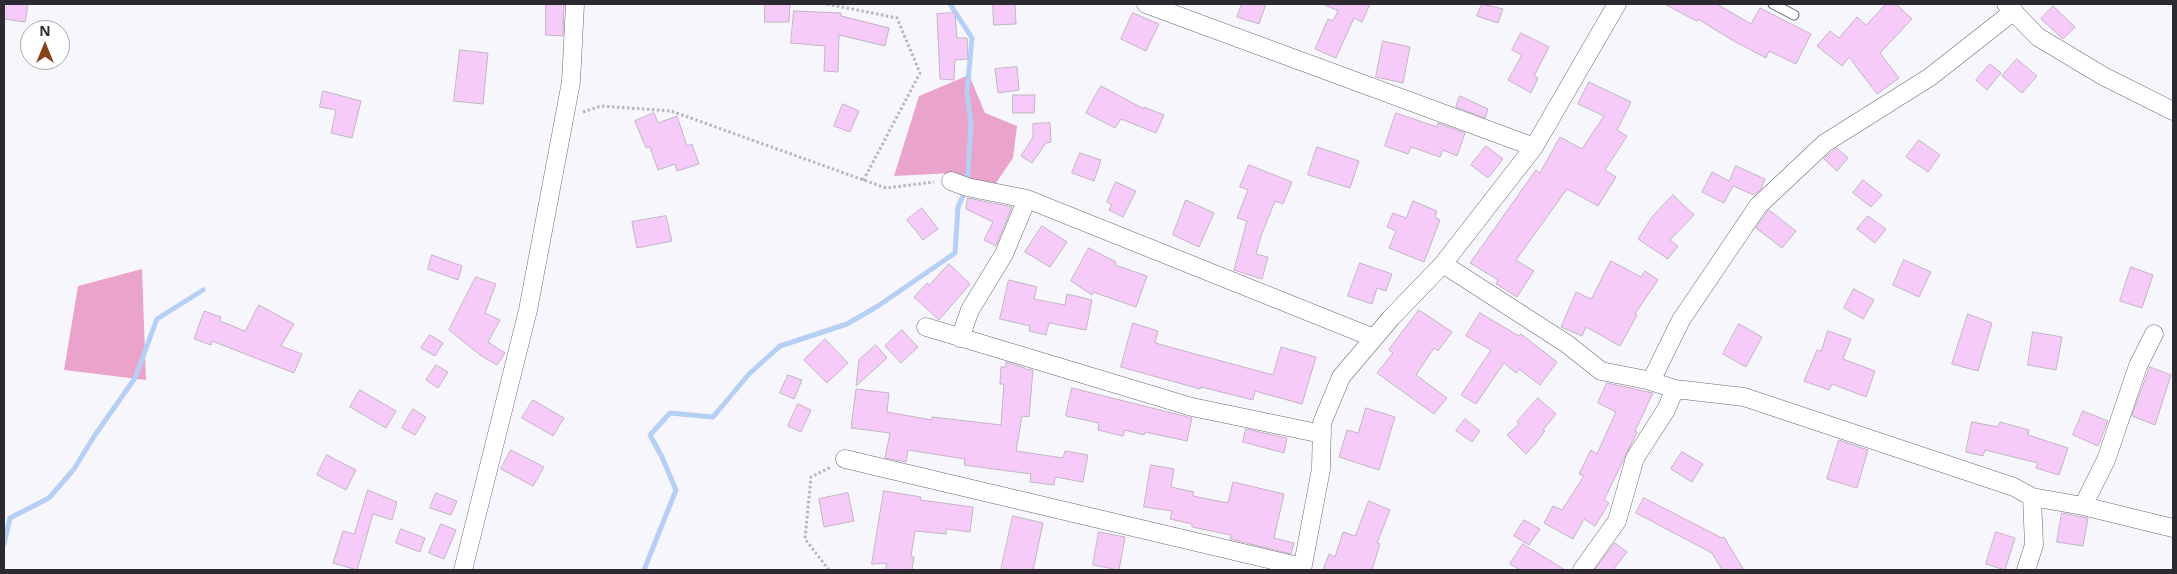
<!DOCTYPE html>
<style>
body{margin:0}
#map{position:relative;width:2177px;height:574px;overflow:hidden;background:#f8f6fd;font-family:"Noto Sans",sans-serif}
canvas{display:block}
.frame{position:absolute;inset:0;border:5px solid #2c2a30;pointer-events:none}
.north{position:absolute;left:20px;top:20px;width:50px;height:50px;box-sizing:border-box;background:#fff;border:1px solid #abaaac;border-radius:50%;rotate:0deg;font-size:14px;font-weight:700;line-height:20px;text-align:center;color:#2c2a30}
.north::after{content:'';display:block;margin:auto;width:18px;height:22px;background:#864315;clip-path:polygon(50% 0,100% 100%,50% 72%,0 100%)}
</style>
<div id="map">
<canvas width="2177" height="574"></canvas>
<div class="frame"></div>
<div class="north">N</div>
</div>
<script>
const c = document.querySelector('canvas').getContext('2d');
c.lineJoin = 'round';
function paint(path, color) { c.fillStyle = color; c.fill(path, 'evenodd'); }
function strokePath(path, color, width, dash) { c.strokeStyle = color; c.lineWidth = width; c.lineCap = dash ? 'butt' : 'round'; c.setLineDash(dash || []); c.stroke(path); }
paint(new Path2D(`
 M969,75L985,113L1017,126L1013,158L994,186L953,173L894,176L919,96Z
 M142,269L146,380L64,370L78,286Z`), '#eaa3cb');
strokePath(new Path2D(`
 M4,544L10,518L49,498L74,469L95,435L135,378L157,319L203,290
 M644,570L676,490L662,457L650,435L670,413L713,417L749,374L780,346L847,324L878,306L955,253L958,207L967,187L971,125L967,91L972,38L950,4`), '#b6cff4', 5);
const building = new Path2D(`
 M4,4H28L25,22L4,19Z
 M546,4H564L563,36L546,35Z
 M765,4H790L789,22H765Z
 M993,4H1015L1016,24L994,25Z
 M1242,4H1266L1259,24L1237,17Z
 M1323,4H1370L1362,22L1354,18L1336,58L1315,49L1328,19L1333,21L1338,11Z
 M1482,4L1503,9L1498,23L1477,16Z
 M1665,4H1717L1751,24L1760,8L1811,34L1796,64L1769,51L1766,58L1732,40L1698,19L1697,21Z
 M1886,4H1896L1912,19L1880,53L1899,78L1877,94L1849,57L1842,66L1817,46L1830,31L1839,38L1857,17L1866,25Z
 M2053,6L2075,27L2063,39L2041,19Z
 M794,11L841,13V16L889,28L885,46L839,35L838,72L824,71L825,46L791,43Z
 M955,13L957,38H967L968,59L955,60L954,80L940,79L937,14Z
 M1133,13L1159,24L1146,51L1121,39Z
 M1521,33L1549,47L1534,76L1538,78L1531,93L1508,80L1522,55L1512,50Z
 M1383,41L1410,47L1403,83L1376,77Z
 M460,50L488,53L483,104L454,101Z
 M2017,59L2037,76L2022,93L2002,76Z
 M1990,64L2001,73L1987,90L1976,80Z
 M1017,67L1019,90L998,93L995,69Z
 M1589,82L1631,102L1617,130L1627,136L1605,170L1616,177L1598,206L1567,189L1516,260L1534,271L1517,297L1496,284L1498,280L1470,263L1536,170L1540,173L1560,137L1582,149L1604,116L1578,104Z
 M1101,86L1144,109V107L1164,115L1156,133L1121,119L1115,128L1086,113Z
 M323,91L361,101L352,138L331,133L336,110L320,107Z
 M1013,95H1035L1034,113H1013Z
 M1460,96L1488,109L1485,118L1456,107Z
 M843,104L859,111L850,132L834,126Z
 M654,113L658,123L677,116L687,146L692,144L699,164L677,171L675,164L658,170L650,147L646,148L635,121Z
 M1396,113L1437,127L1438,123L1465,133L1457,156L1443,150L1440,157L1411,147L1408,154L1385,146Z
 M1050,123L1051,142L1046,143L1032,163L1021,156L1033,137V124Z
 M1919,140L1940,155L1928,172L1906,157Z
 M1486,146L1503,159L1488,178L1471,165Z
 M1317,147L1359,161L1350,188L1308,175Z
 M1837,148L1848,158L1837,171L1824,159Z
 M1080,153L1101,160L1094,181L1072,173Z
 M1249,165L1292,182L1283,204L1275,201L1261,236L1256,254L1268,257L1262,279L1234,270L1247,221L1237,218L1248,190L1240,187Z
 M1736,166L1765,179L1761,189L1754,195L1733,186L1724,203L1702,192L1712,172L1729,181Z
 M1863,180L1882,195L1871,207L1853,193Z
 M1116,182L1136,191L1123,217L1109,210L1112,205L1107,202Z
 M1673,195L1694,215L1670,240L1678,246L1668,259L1638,239L1652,217Z
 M968,198L1012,207L996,246L984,240L993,222L966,209Z
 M1186,200L1214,213L1199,247L1173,235Z
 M1413,201L1437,211L1435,217L1440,220L1424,262L1389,248L1396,231L1387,227L1393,213L1406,218Z
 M922,208L938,229L923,240L907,220Z
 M1769,210L1796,231L1782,248L1756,228Z
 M666,216L672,241L637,248L632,222Z
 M1868,216L1886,229L1875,243L1857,229Z
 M1042,226L1067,242L1050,267L1025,252Z
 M1089,248L1116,262L1115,265L1147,276L1136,307L1093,292L1092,295L1071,281Z
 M432,255L462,266L458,280L428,269Z
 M1904,260L1931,272L1919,297L1893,285Z
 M1611,261L1641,277L1645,271L1658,280L1635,314L1637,315L1620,346L1586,327L1582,336L1561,327L1576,292L1591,299Z
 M1360,263L1392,274L1386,291L1377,288L1372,304L1348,296Z
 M949,264L970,284L939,320L914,297L927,283L929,285Z
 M2131,267L2153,275L2142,308L2120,301Z
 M476,277L496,284L485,313L500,320L488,342L505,353L497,365L480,355L449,330Z
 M1009,280L1037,287L1034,299L1065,305L1067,294L1092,300L1086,330L1049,323L1046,335L1029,331L1030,326L1000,319Z
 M1854,289L1874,300L1863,319L1844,308Z
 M259,305L294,324L281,346L302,354L294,373L212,341L211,345L194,339L204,311L221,317L220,321L245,331Z
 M1419,310L1452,332L1438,351L1434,348L1416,375L1447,398L1434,414L1377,373L1393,353L1389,350Z
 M1480,313L1519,336L1521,334L1557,362L1540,385L1519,369L1516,373L1504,363L1476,404L1461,395L1491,350L1466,336Z
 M1968,314L1992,323L1978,371L1952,364Z
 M1133,323L1158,331L1155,343L1273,375L1281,347L1316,357L1302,404L1255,391L1253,400L1201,387L1200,389L1121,367Z
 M1739,324L1762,337L1746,367L1723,354Z
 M902,330L918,347L901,363L885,346Z
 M1828,331L1851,339L1843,359L1875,371L1866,397L1832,384L1829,390L1804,381L1817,350L1821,351Z
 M2033,332L2062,337L2056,370L2028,365Z
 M430,335L443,343L435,356L421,348Z
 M825,339L848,363L827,383L804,360Z
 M876,345L887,358L856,386L859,360Z
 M1006,362L1025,368V369L1033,370L1029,417L1022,416L1016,451L1063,458L1065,451L1088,455L1083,482L1055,477L1054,485L1030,482L1031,474L964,465L965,459L908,450L906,462L885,458L890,433L851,428L856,389L889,393L887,412L932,420V417L1001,425L1004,384H1000L1001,367H1006Z
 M436,365L448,372L438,388L426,380Z
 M2150,367L2171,375L2155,425L2132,416Z
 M788,375L802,380L794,399L780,393Z
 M1607,383L1653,393L1635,431L1637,432L1604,500L1609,503L1595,526L1584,519L1573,539L1544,523L1553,506L1562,510L1584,476L1579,474L1591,450L1597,454L1616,412L1598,403Z
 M1072,388L1192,418L1187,441L1145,432L1144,435L1125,430L1123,436L1098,430L1099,423L1066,416Z
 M360,390L396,411L386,428L350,407Z
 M1538,398L1556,414L1543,430L1545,431L1536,443L1526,454L1507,435L1519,424L1517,422Z
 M533,400L564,418L553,436L522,418Z
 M798,404L811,410L801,432L788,426Z
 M1366,408L1395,417L1379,470L1339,457L1347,430L1358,433Z
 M413,409L426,417L415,435L402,428Z
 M2083,411L2108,421L2098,446L2073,435Z
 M1465,419L1480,431L1472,442L1456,431Z
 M1972,422L1998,427L2000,422L2029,430L2028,435L2068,448L2059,475L2036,468L2038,463L1985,450L1983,456L1966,452Z
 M1246,429L1287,438L1284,453L1243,442Z
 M1839,440L1868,450L1857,488L1827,479Z
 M511,450L544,467L533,486L501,469Z
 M1682,452L1703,464L1692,482L1671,469Z
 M327,455L356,470L346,490L317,475Z
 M1151,465L1174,469L1171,487L1194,492L1193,496L1228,503L1233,482L1284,494L1274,538L1294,543L1291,554L1230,539L1231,535L1192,527V524L1170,519L1172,511L1144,507Z
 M368,490L397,502L392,520L373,514L357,570L333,563L343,531L354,534Z
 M884,491L921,497L920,500L973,507L970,532L946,529V534L915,531L911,556L914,557L912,570H885L887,563L872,564Z
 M436,493L457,501L451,515L430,508Z
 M848,493L854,521L824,527L819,499Z
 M1644,498L1722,538L1724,537L1744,570H1722L1712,553L1636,513Z
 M1369,501L1390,510L1377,543L1380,544L1372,570H1323L1329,554L1335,557L1343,532L1355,536Z
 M2062,513L2088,518L2083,546L2057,542Z
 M1013,516L1043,523L1033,570H1001Z
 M1524,520L1540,529L1529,545L1514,536Z
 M441,524L456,530L444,559L429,553Z
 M401,529L425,538L420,552L396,543Z
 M1099,532L1125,537L1119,570L1093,565Z
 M1996,532L2015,538L2005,570L1986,564Z
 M1615,543L1627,552L1613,570H1595Z
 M1523,544L1565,570H1520L1510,564Z`);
paint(building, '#f6cbfa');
strokePath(building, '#c1b5c2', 1);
const lane = new Path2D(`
 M1773,4L1794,15`);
const street = new Path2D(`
 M1146,4L1534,147
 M2006,4L2038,37L2103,76L2173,111
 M951,181L967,187L1027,199L1374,338
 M1443,264L1567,344L1601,371L1647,380L1675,389L1744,397L2014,487L2032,497L2083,506L2173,528
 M926,327L1192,407L1322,434
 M960,338L970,310L1004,254L1027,199
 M1651,381L1681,320L1758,206L1825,143L1930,77L2014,11
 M845,459L1302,567
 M2083,506L2106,460L2138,366L2154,334
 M463,570L528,310L571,82L575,4
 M1302,570L1321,469L1322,423L1341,377L1391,318L1443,264L1534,147L1617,4
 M1582,570L1617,521L1635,458L1666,410L1675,389
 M2026,570L2034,545L2032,497`);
strokePath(lane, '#6d6877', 11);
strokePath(street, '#6d6877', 19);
strokePath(new Path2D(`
 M827,4L897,18L920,73L863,181
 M583,112L601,106L671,111L886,188L934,182
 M829,570L805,539L811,477L831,467`), '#b8b6bd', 3, [2.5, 2.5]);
strokePath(lane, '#fff', 9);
strokePath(street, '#fff', 18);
</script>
